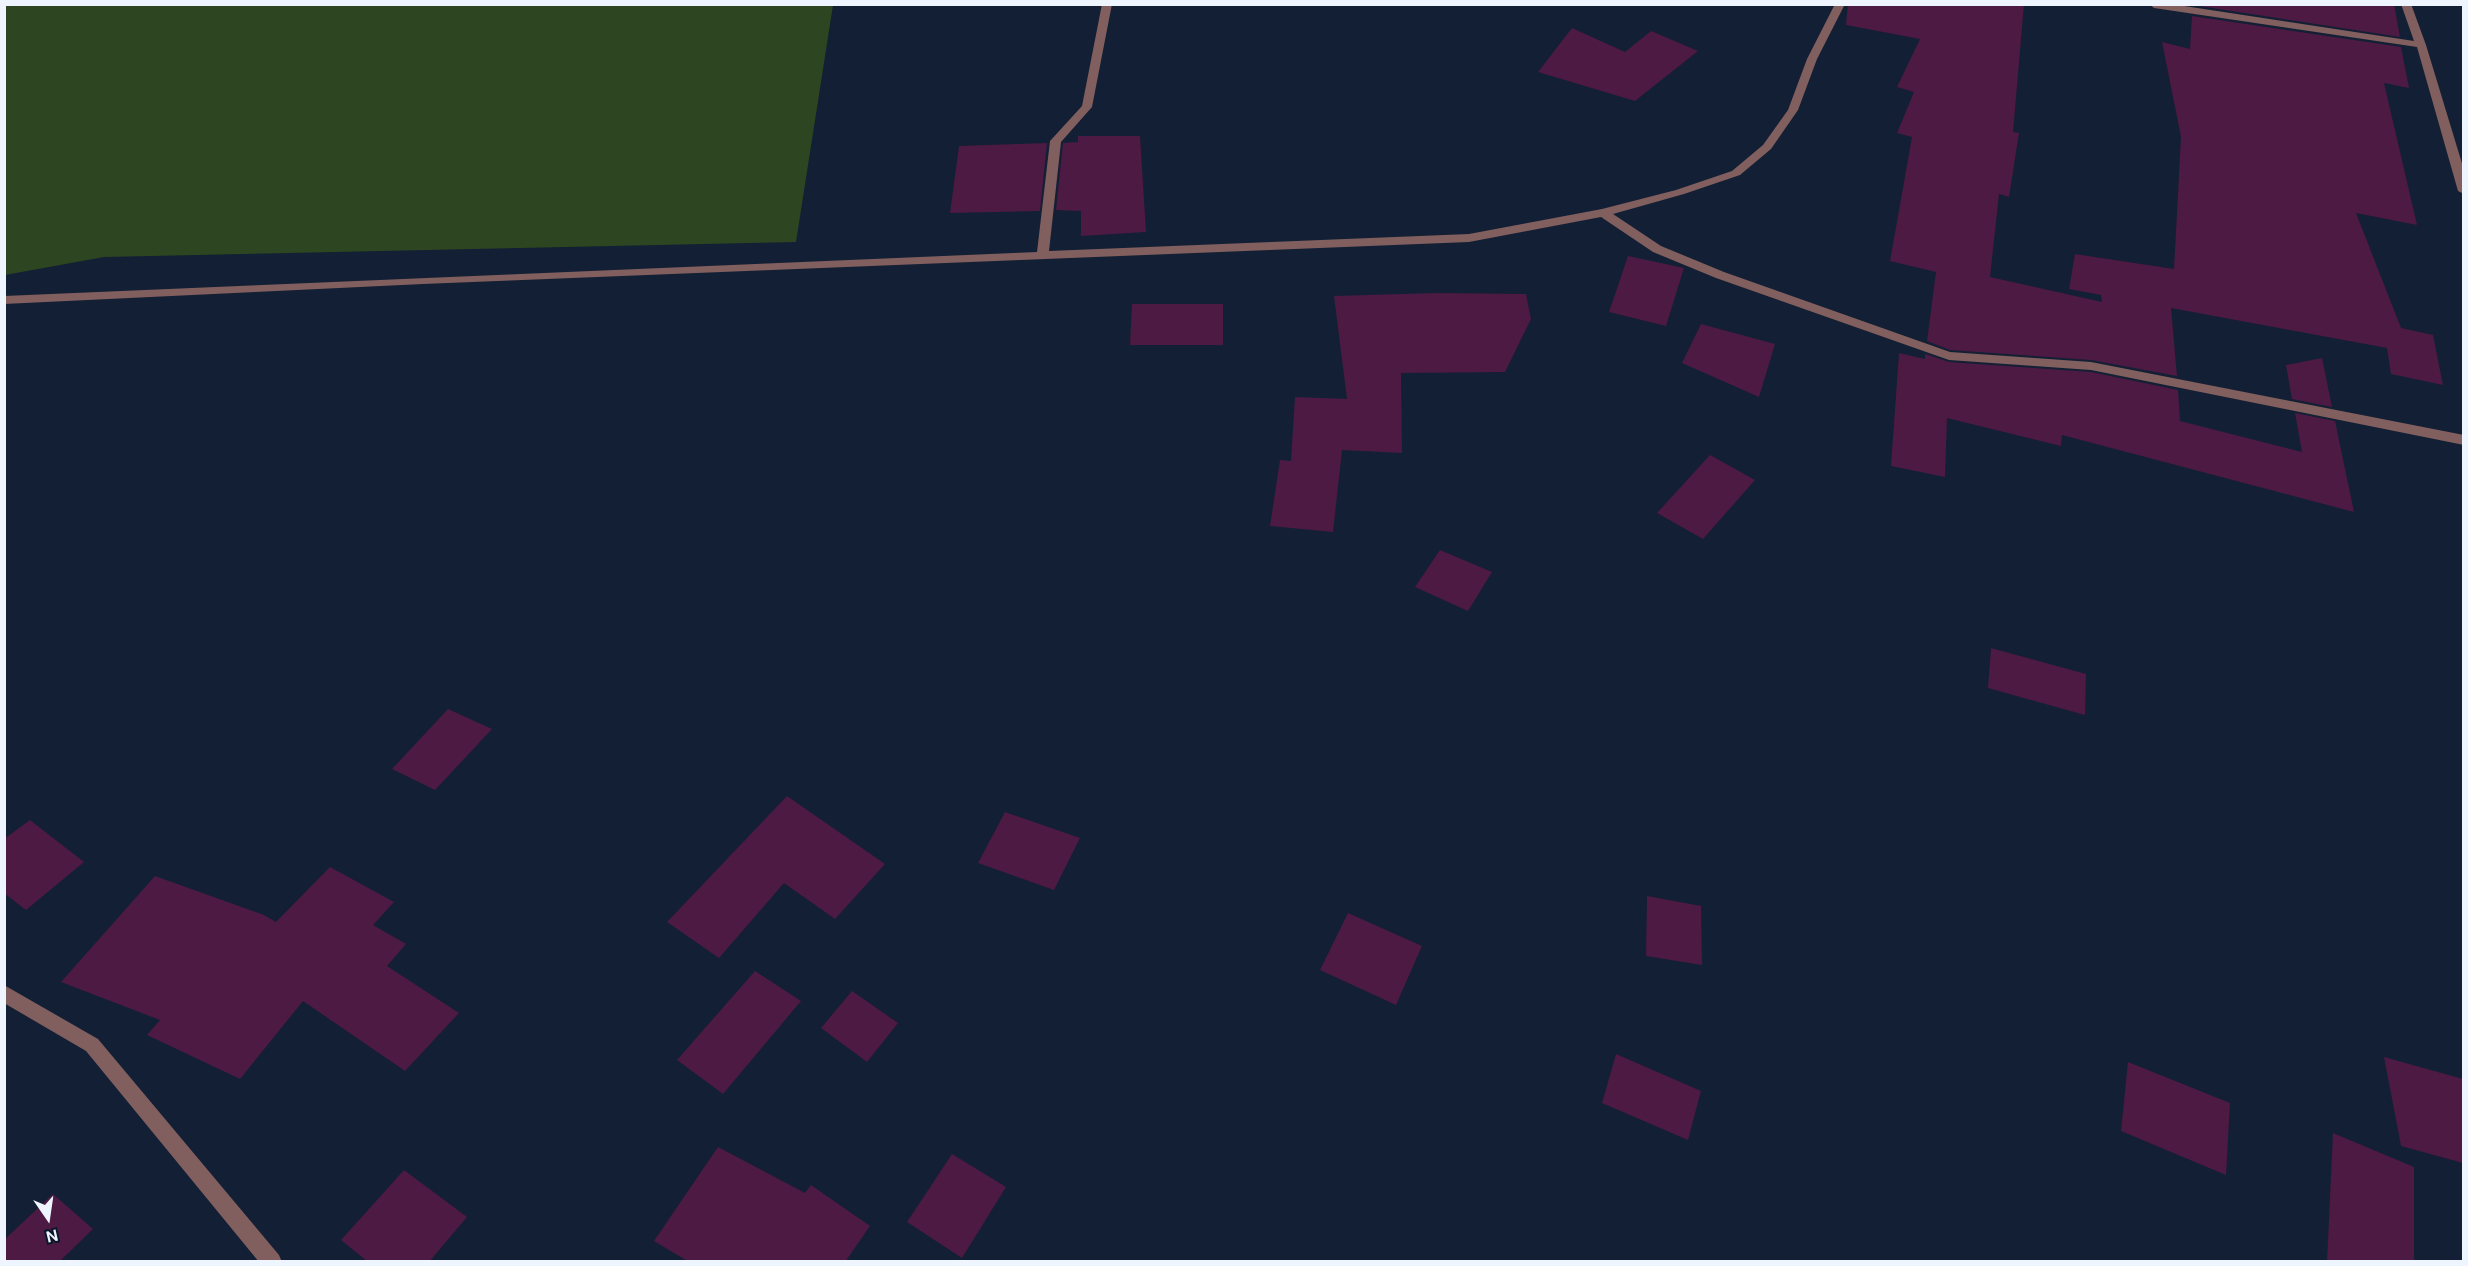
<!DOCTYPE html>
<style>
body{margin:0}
#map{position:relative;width:2468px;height:1266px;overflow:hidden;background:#131f34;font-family:"DM Sans",sans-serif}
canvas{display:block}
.frame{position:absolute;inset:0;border:6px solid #eff5fe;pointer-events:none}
.north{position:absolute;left:18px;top:1188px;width:60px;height:60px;-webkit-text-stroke:4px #0a162a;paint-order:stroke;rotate:167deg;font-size:16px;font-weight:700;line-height:24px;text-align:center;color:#eff5fe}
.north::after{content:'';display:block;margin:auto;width:21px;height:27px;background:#eff5fe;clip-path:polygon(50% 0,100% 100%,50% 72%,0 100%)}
</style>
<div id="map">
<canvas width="2468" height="1266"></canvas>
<div class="frame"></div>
<div class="north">N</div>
</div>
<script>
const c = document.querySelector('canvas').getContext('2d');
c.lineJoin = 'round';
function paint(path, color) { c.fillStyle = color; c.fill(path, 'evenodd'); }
paint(new Path2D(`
 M5,4H833V5L796,242L104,257L5,275Z`), '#2d4621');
paint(new Path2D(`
 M1848,4H2024L2013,132L2019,133L2009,197L1999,194L1990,277L2102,302L2101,295L2069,289L2075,254L2174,269L2181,137L2162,42L2190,49L2192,16L2401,47L2409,88L2384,83L2417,225L2356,213L2401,328L2433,335L2443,385L2391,374L2387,348L2171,308L2177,376L2091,360L1950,350L1927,341L1936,272L1890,261L1912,137L1897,133L1914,92L1897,87L1920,39L1846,25Z
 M2193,4H2394L2400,37L2193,5Z
 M1572,28L1625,52L1651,31L1698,51L1635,101L1538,72Z
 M1078,136H1140L1146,232L1081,236V211L1056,210L1063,143L1078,142Z
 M1047,143L1040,211L950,213L959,146Z
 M1628,256L1684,268L1666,326L1609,312Z
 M1437,293L1526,294L1531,319L1505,372L1401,373L1402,453L1342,450L1333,532L1270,526L1280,460L1291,461L1295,397L1347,399L1334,296Z
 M1132,304H1223V345H1130Z
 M1701,324L1775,344L1759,397L1682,363Z
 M1899,353L1925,359V354L1949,362L2091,372L2178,390L2180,421L2302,452L2295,413L2335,421L2354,512L2062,435L2061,446L1947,418L1945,477L1891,466Z
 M2322,358L2332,407L2292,399L2286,365Z
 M1710,455L1755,480L1703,539L1657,513Z
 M1440,550L1492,572L1468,611L1415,587Z
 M1991,648L2086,674L2085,715L1988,688Z
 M448,709L492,729L435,790L392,769Z
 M787,796L885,864L835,919L784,883L719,958L667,922Z
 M1005,812L1080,838L1054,890L978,863Z
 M30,820L84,862L26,910L4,893V839Z
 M330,867L394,902L373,925L406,944L387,966L459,1013L405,1071L303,1001L240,1079L147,1035L160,1020L61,982L155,876L264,915L276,922Z
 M1647,896L1701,906L1702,965L1646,956Z
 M1348,913L1422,946L1396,1005L1320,970Z
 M755,971L801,1001L723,1094L677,1060Z
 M852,991L898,1023L867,1062L821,1028Z
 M1616,1054L1701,1091L1688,1140L1602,1103Z
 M2384,1057L2463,1079V1163L2401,1146Z
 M2128,1062L2230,1103L2226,1175L2121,1131Z
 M2333,1133L2414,1167V1262H2327Z
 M718,1147L805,1193L811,1185L870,1226L845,1262H689L654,1241Z
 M952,1154L1006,1187L962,1258L907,1222Z
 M404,1170L467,1217L429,1262H368L341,1240Z
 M53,1194L93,1229L59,1262H4V1240Z`), '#4c1a43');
paint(new Path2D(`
 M1102,4H1112L1092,107L1061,142L1049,251L1469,234L1602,209L1676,190L1732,171L1763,145L1788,110L1807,59L1835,4H1845L1817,59L1798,110L1771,149L1740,175L1684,194L1613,214L1661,246L1724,272L1950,352L2091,362L2464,435V445L2091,370L1949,360L1716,278L1653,252L1601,217L1469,242L423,284L4,304V296L1037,252L1050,141L1082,106Z
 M2149,4H2171L2414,41L2401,4H2411L2426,45L2464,170V194L2458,191L2417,47L2154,8Z
 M4,985L98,1039L279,1255L282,1262H259L86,1051L4,1003Z`), '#805f5e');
</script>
